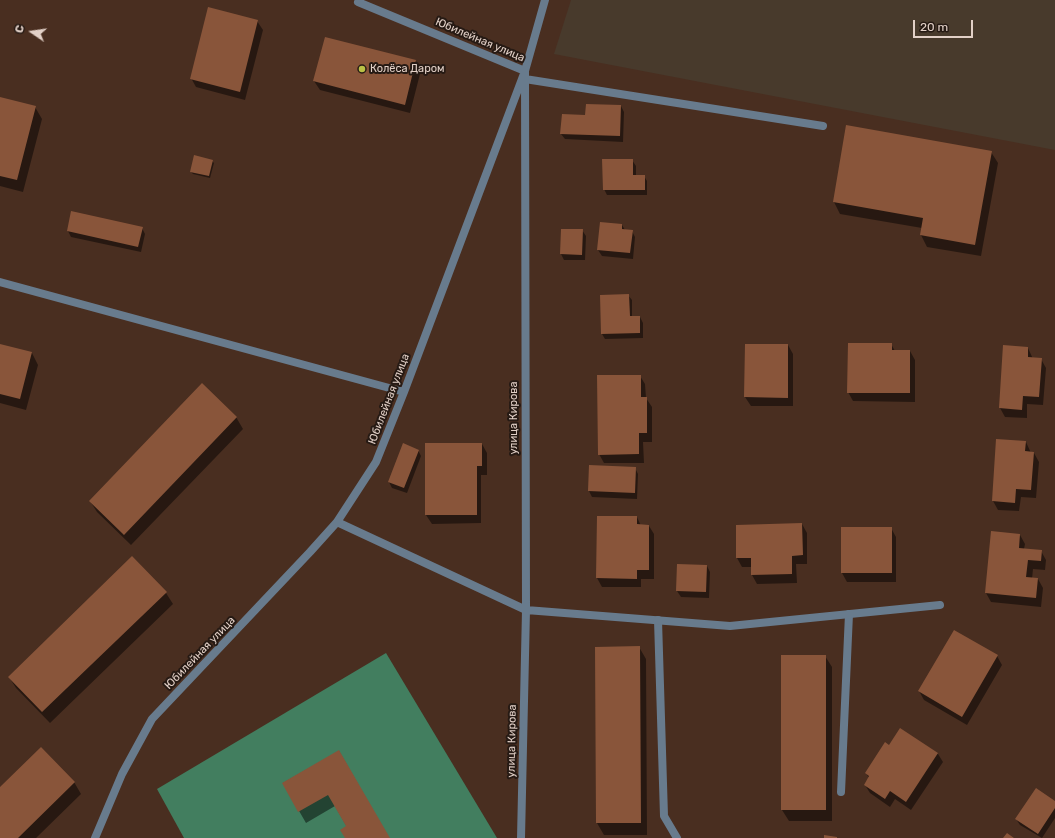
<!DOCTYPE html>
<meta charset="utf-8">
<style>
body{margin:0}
#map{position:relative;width:1055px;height:838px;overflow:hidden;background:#492e20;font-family:Rubik,sans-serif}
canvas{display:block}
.north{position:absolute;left:12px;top:12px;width:40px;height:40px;-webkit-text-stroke:3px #261a14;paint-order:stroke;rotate:283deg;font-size:11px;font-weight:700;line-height:16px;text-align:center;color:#e2d0c7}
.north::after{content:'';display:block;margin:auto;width:14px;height:18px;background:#e2d0c7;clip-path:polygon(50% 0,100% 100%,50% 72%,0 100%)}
.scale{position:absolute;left:913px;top:20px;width:60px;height:18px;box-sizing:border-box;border:2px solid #e2d0c7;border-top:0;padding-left:5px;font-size:12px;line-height:14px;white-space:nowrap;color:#e2d0c7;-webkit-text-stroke:3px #261a14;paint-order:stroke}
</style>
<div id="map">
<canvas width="1055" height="838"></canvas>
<div class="north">С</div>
<div class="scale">20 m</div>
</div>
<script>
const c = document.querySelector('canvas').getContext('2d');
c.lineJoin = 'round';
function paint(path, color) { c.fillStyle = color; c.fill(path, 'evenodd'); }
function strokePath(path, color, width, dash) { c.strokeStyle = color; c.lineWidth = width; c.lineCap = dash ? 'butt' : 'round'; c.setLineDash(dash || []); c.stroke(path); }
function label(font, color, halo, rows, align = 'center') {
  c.font = font + ' Rubik,sans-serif'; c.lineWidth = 4; c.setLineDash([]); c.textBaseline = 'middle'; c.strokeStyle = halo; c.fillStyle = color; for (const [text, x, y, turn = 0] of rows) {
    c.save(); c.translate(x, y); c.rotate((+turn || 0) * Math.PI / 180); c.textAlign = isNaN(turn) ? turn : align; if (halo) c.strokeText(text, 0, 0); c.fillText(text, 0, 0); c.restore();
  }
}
paint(new Path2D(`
 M571,0H1055V150L554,54Z`), '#483a2c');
paint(new Path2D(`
 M386,653L497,838H184L157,789Z`), '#427e5f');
paint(new Path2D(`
 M257,21L263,30L245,100L196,87L191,78Z
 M416,61L421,70L410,113L320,90L314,81Z
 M0,98L35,107L42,119L23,192L0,186Z
 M621,106L624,112L623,142L565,139L561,134L586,116Z
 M991,152L998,163L981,256L927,247L921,235L922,228L840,214L834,202Z
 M632,160L636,166V176H644L647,181V195H607L604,189Z
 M212,161L214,163L210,178L193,174L191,172Z
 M622,225L625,230L632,231L635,237L633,259L602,256L598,250Z
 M142,228L145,234L141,252L71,237L68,231Z
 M582,230L586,236L585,260H564L561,254Z
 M628,295L632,300V317H640L643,323V338L605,339L602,334Z
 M891,344L895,351H910L915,360V402L853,401L848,392Z
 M0,345L32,353L38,365L26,410L0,403Z
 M746,345H788L793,354V406H751L745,397Z
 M1028,348L1033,359H1041L1046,368L1043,405L1027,404V418L1005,417L1000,408Z
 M640,376L645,384L646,398L652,407V442H643L644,463H604L599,454Z
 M236,417L243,429L131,545L97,512L90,501Z
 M1026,442L1031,453H1034L1039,462L1036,498L1021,497L1019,511L998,510L993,501Z
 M482,444L487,453V475H481V523L432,524L426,515Z
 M418,450L421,456L407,493L392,488L389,482Z
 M590,466L635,468L638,474L637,499L592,497L589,491Z
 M598,517H637L641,526H649L654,534V579H641V587H602L597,578Z
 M802,524L807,533V564H796L797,583L757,584L752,575V567H742L737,558V526Z
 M842,528H891L896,537V582H847L842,573Z
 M1020,535L1025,544L1024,549L1041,551L1046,560L1045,570L1033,569L1032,579H1038L1043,588L1041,607L991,602L986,593Z
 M678,565L707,566L710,572L709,598L681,597L677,591Z
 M166,593L173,604L50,723L16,688L9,677Z
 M639,647L646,659L647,835H604L597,823L596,648Z
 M825,656L832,667V821H789L782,810Z
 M997,656L1002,665L967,725L924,700L919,691Z
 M889,746L938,754L943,762L911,810L895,799L890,807L870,793L865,785L869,778L866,773Z
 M339,751L389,838H346L347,827L335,806L306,823L283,783Z
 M74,782L81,794L36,838H0V789Z
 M1055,802V818L1042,838L1020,825L1016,819Z`), '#0007');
paint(new Path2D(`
 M208,7L258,20L240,92L190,79Z
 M325,37L416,60L405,105L313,81Z
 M0,97L36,106L17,180L0,176Z
 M586,104L621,105L620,136L560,134L562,114L585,115Z
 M846,125L992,151L975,245L920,235L923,218L833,202Z
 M194,155L213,160L209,176L190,172Z
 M602,159H633V175H645V190H603Z
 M71,211L143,227L138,247L67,231Z
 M600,222L622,224V229L633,230L630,253L597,250Z
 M561,229H583L582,255L560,254Z
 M629,294L630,316H640V333L601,334L600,295Z
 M848,343H892V350H910V393H847Z
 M0,344L32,352L20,399L0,394Z
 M745,344H788V398L744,397Z
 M1003,345L1028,347V357L1042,358L1039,397L1023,396L1022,410L999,408Z
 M597,375H641V397H647V433H639V454L598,455Z
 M202,383L237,417L124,535L89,501Z
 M996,439L1026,441L1025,451L1034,452L1031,490L1016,489L1015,503L992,501Z
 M403,443L419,450L404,488L388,482Z
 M425,443H482V466H477V515H425Z
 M589,465L636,467L635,493L588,491Z
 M597,516H637V524L649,525V570H637V579L596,578Z
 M802,523L803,555L792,556V574L751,575V558H736V525Z
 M841,527H892V573H841Z
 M991,531L1020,534L1019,548L1042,550L1041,561L1028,560L1026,577L1038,578L1036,598L985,593Z
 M132,556L167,592L42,712L8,677Z
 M677,564L707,565L706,592L676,591Z
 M954,630L998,655L962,717L918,691Z
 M640,646L641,823H596L595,647Z
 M781,655H826V810H781Z
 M900,728L938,753L906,802L890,791L885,799L864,785L869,776L865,773L885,742L889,745Z
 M41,747L75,782L18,838H0V787Z
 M339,750L390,838H345L340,830L346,826L328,795L298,812L282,783Z
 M1036,788L1055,801V808L1038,834L1015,819Z
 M1007,833L1014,838H1003Z
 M824,835L837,837V838H824Z`), '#89553a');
strokePath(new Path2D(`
 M658,620L664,816L677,838
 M841,792L849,614`), '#687b8d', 8);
strokePath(new Path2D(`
 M359,0L358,2L525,71
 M525,79L823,126
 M0,282L404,392
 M337,522L526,610L730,626L940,605
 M95,838L122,774L152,719L310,552L337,522L376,462L404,392L525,71
 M521,838L526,610L525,71L545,0`), '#687b8d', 8);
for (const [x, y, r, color] of [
 [362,69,4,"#bac045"]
]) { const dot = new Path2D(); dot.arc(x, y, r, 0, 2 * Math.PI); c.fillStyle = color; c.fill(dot); strokePath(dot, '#261a14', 1.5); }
label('11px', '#e2d0c7', '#261a14', [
 ["Юбилейная улица",480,40,23],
 ["Юбилейная улица",389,399,-69],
 ["улица Кирова",514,418,-90],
 ["Юбилейная улица",200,653,-46],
 ["улица Кирова",512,741,-89]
]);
label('11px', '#e2d0c7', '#261a14', [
 ["Колёса Даром",370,69]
], 'left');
</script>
